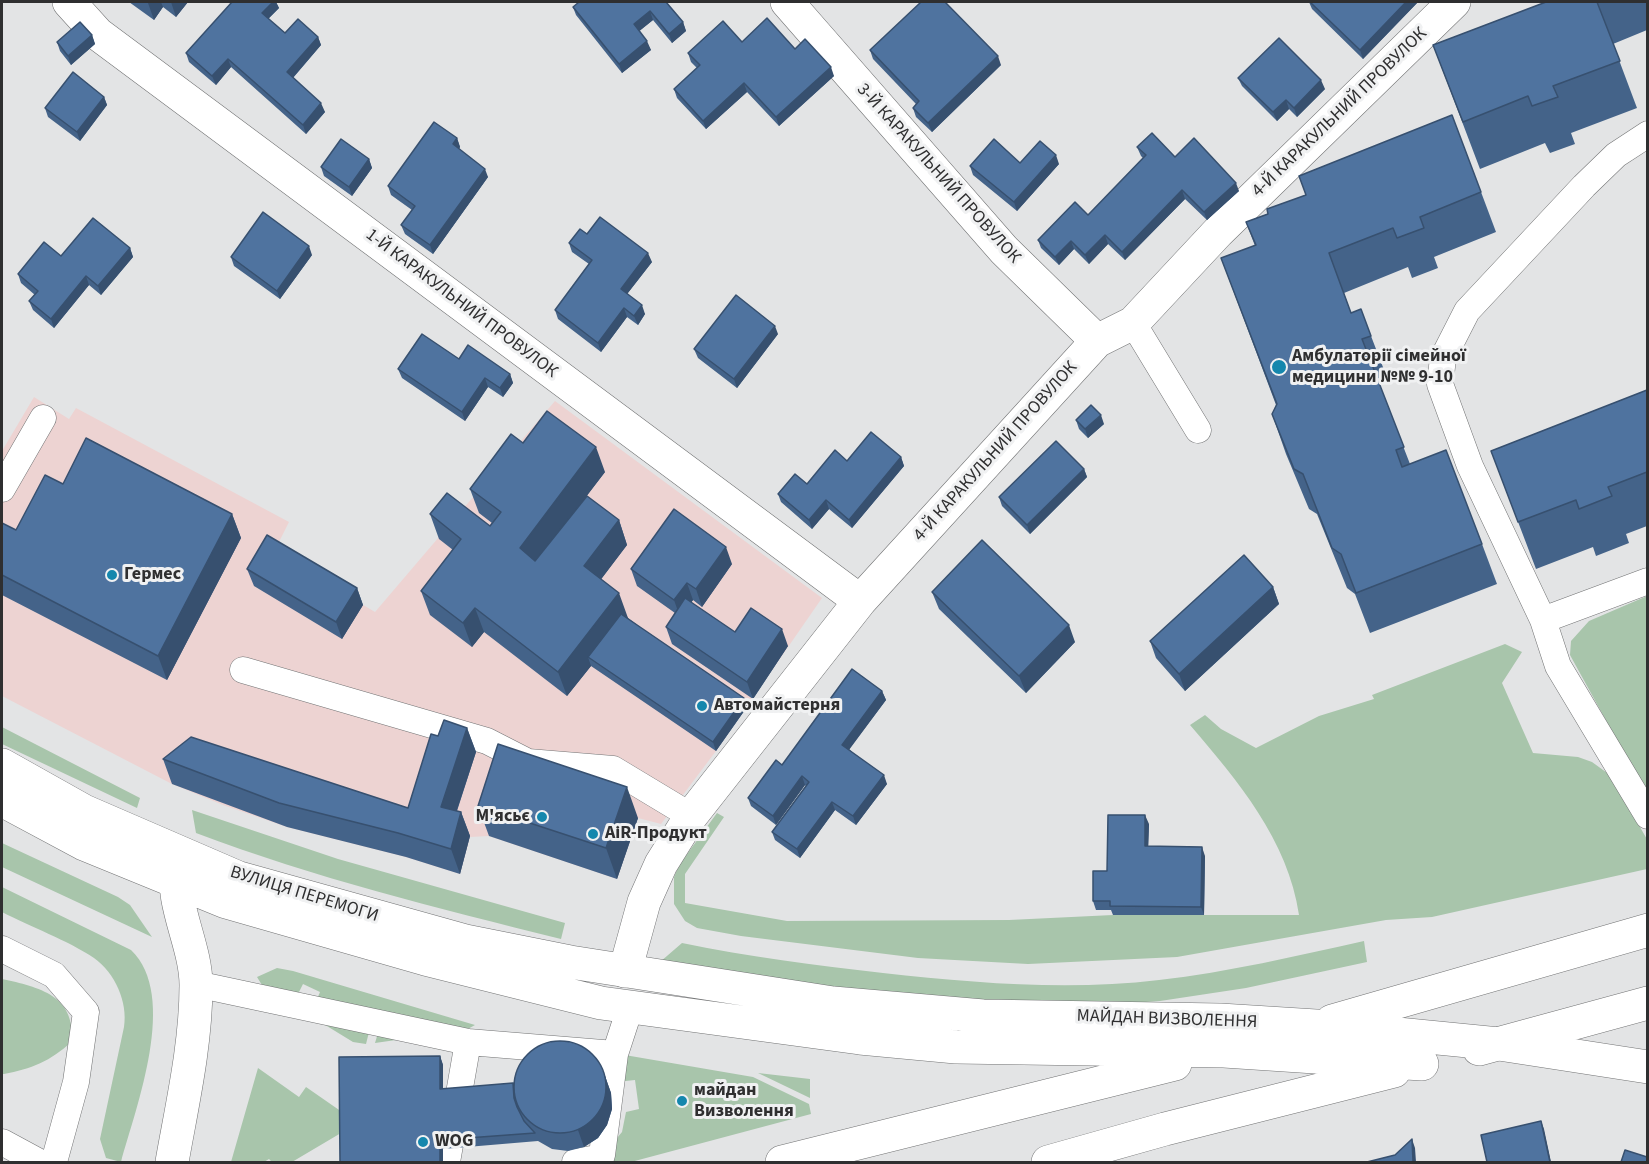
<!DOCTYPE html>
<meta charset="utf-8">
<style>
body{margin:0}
#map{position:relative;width:1649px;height:1164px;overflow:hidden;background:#e3e4e5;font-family:"Source Sans 3",sans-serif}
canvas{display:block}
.frame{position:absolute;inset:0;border:3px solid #2f2f30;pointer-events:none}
</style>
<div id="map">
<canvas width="1649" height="1164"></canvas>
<div class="frame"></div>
</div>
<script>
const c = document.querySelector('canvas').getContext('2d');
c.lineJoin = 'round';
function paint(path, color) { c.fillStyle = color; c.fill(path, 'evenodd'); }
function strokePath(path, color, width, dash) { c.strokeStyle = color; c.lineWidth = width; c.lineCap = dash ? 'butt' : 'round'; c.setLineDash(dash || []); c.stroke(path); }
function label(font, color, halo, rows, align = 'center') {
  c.font = font + ' "Source Sans 3",sans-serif'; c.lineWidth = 6; c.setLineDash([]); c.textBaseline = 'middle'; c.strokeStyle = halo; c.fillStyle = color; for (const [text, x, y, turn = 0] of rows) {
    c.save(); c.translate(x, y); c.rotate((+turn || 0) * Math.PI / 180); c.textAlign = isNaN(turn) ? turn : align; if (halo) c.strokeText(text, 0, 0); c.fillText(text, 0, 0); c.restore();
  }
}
paint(new Path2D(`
 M34,397L69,419L76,408L289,522L274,552L375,612L555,401L822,598L716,751L661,824L638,818L617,879L489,836L470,837L460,874L406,857L287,827L223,805L172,784L2,696V451Z`), '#edd3d2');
paint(new Path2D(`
 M1647,596V795L1570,655L1571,641L1589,621Z
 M1505,644L1522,652L1502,683L1533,753L1578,757L1592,762L1610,775L1648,841L1647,869L1432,917L1386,920L1177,957L1028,964L918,958L741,936L697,928L685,921L674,904V877L679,865L717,813L724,817L685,874V903L787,921L1009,920L1113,915H1299C1288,840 1238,781 1190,725L1205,715L1221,729L1256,748L1319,716L1374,699L1372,695Z
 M2,727L140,798L137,808L2,744Z
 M192,810L338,859L565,923L561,939C437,908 315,878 196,833Z
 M2,843L118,897L130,905L152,937L2,867Z
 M2,887L131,950C179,996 136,1107 121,1162L106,1158L100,1139L124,1027C128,1002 115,973 94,958C69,941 29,926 2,912Z
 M1364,941L1367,962L1246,988L1160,1001L1103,1005L941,1002L660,962L682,943C749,957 815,965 883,973C974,983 1068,991 1159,980C1229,972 1296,956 1364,941Z
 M277,968L293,971L475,1025L466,1030L375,1043L381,1023L372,1020L366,1044L353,1042L304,1012L313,1009L320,992L303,984L295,1000L265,990L257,977Z
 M2,979C39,987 77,996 71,1042C51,1061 31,1069 4,1074H2Z
 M578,1047L753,1077L809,1104L811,1114L631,1162H597L622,1132L626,1112L639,1109L635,1080L616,1082Z
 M258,1068L299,1097L306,1087L342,1112L341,1133L292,1162H272L269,1159L264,1162H231Z
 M758,1073L810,1079V1098Z`), '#a8c5ab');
const service = new Path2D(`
 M1648,134L1616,155L1584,186L1467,311L1443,358L1440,384L1470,466L1543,620L1558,666L1648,816
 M1133,323L1198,430
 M2,489L43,418
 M1543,620L1648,581
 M243,670L487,741L528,762L613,769L691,816
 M2,949L54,975L86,1012L76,1082L54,1162
 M196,984L468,1042L615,1054
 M2,1142L39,1162
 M447,1162L468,1042
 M575,1162L597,1158L602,1155L615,1054L630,1008`);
const minor = new Path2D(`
 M69,2L98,34L860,601
 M787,2L1004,250L1097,341
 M625,971L644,902L661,864L691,816L860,601L1097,341L1133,323L1218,232L1454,2`);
const tertiary = new Path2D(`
 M1499,1044L1648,1067`);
const primary = new Path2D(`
 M2,765L84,811L239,878L465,941L570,962L833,1003L983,1016L1220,1020L1316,1026L1499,1044
 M2,800L84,844L226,902L425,959L601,1003L860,1038L956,1047L1224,1051L1422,1064
 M1332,1021L1648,930
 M1479,1049L1648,1003
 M172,1162C182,1105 196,1045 196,985C196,945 170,904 177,864
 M782,1162L1175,1064
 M1048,1162L1165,1129L1394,1071`);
strokePath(service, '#727374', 27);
strokePath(minor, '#727374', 34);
strokePath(tertiary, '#727374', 34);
strokePath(primary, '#727374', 34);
strokePath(service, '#fff', 26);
strokePath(minor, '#fff', 33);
strokePath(tertiary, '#fff', 33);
strokePath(primary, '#fff', 33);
paint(new Path2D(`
 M129,2H188L176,17L163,7L154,20Z
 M232,2H276L279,8L268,19L285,33L318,37L321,45L293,78L325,112L306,134L231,67L216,85L189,62L186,53Z
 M666,2L683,22L686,31L672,43L653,20L639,31L651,50L622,73L576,15L573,7Z
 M1309,2H1418L1363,59L1312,9Z
 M1546,2H1647V30L1613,44L1637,108L1571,133L1575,144L1550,153L1545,143L1480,169L1433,45Z
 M92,35L95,44L71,65L60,51L57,42Z
 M742,42L795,49L834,76L779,126L747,92L706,129L677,98L674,89L697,68L691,62L688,53Z
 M870,50L1001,65L932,132L916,117L913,108L916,104L873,59Z
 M1238,78L1325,89L1297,117L1289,109L1277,121L1242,86Z
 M104,97L107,105L80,141L48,117L45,108Z
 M457,138L460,147L459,149L488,177L433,254L405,234L401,225L412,210L391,195L388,186Z
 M1137,147L1175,157L1239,191L1207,220L1185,199L1125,260L1108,244L1089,264L1074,249L1059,265L1041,248L1038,240L1088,215L1143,158L1141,156Z
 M369,159L372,168L352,196L324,176L321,167Z
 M1020,163L1059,164L1017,211L973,175L970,166Z
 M1299,176L1481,192L1496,232L1434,257L1438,268L1412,278L1408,267L1344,293L1351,313L1371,336L1386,375L1377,379L1410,464L1482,544L1497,584L1370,633L1355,594L1347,588L1317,514L1309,509L1286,454L1272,414L1276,405L1221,258L1255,246L1246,222L1268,214L1306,195Z
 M587,234L652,262L627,294L645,314L638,325L627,317L601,352L558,319L555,310L589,264L572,252L569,243Z
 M130,248L133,257L101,295L89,285L54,328L33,310L29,301L35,295L21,283L18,274L61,256Z
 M312,255L280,299L234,266L231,257Z
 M778,334L737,388L698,358L694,349Z
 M459,359L510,374L513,383L503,397L488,387L465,421L402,378L398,369Z
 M1647,390V526L1626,534L1629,543L1596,556L1593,547L1536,569L1491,451Z
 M1076,420L1104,424L1088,438L1079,429Z
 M523,443L605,472L577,508L619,520L627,545L601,579L628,618L747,707L716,751L591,666L567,696L484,632L472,647L430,615L421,591L453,550L439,539L430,514L490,526L492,523L479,513L470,489Z
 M901,457L904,466L852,528L829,509L812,529L781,502L778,494L807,484L847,461Z
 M1084,469L1087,477L1030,534L1002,506L999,497Z
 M232,514L241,538L167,680L2,595V523L16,530Z
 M732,564L702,607L693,600L691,603L735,632L788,646L753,699L672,644L666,627L675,613L637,586L631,569Z
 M247,569L357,588L363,605L342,639L254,586Z
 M1273,587L1279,604L1185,691L1156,658L1150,641Z
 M932,592L1075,642L1026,693L939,609Z
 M882,691L886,700L849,749L887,784L856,825L835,810L800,858L775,840L772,832L806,786L805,785L776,825L751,806L748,798L782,765Z
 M467,728L476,752L457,811L461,812L470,836L460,874L406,857L287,827L172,784L163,759L408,808L438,736Z
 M478,806L638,818L617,879L489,836Z
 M1149,824L1148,846L1205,856L1204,915H1113L1111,910H1096L1093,901L1107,871Z
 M440,1056L443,1065V1089L605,1076L611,1093L612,1109L607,1125L598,1138L584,1147L568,1151L552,1149L538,1141L443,1149V1162H340Z`), '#446389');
paint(new Path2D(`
 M149,2H161L163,7L154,20L148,3Z
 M171,2H188L176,17Z
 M273,2H276L279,8L265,22L262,13Z
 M1406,2H1418L1363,59L1360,50Z
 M650,11L653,20L637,33L634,24Z
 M683,22L686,31L672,43L669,34Z
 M92,35L95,44L71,65L68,56Z
 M318,37L321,45L290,81L287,72Z
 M647,41L651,50L622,73L619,64Z
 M998,56L1001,65L932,132L928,123Z
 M228,59L231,67L216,85L212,76Z
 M831,67L834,76L779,126L776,117Z
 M1321,80L1325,89L1297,117L1294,108Z
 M744,83L747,92L706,129L703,121Z
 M104,97L107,105L80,141L77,132Z
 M1286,100L1289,109L1277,121L1273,112Z
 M321,103L325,112L306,134L303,125Z
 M457,138L460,147L456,153L453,144Z
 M1056,155L1059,164L1017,211L1014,202Z
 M369,159L372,168L352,196L349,187Z
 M485,169L488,177L433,254L430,245Z
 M1236,183L1239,191L1207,220L1204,212Z
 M1182,190L1185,199L1125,260L1122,252Z
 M1105,235L1108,244L1089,264L1085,255Z
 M1071,241L1074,249L1059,265L1055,257Z
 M309,246L312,255L280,299L277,291Z
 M130,248L133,257L101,295L98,286Z
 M648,253L652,262L624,298L621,289Z
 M86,276L89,285L54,328L51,319Z
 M642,305L645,314L638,325L634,316Z
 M624,308L627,317L601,352L598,343Z
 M775,326L778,334L737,388L734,379Z
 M510,374L513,383L503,397L500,388Z
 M485,378L488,387L465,421L462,412Z
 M1101,415L1104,424L1088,438L1085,429Z
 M596,447L605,472L529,572L520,548Z
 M901,457L904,466L852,528L849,520Z
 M1084,469L1087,477L1030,534L1027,525Z
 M826,500L829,509L812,529L809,520Z
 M232,514L241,538L167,680L158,656Z
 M619,520L627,545L593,590L584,566Z
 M726,547L732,564L702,607L696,589Z
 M687,583L693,600L680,617L674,600Z
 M1273,587L1279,604L1185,691L1179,674Z
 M357,588L363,605L342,639L336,622Z
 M619,593L628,618L594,661L588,657L591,666L567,696L558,672Z
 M475,608L484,632L472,647L463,623Z
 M1069,625L1075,642L1026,693L1019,676Z
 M782,629L788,646L753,699L747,682Z
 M882,691L886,700L846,754L842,745Z
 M744,698L747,707L716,751L713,742Z
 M467,728L476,752L450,831L441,807Z
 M884,775L887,784L856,825L853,816Z
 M802,776L805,785L776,825L773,816Z
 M627,787L638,818L617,879L606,848Z
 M832,802L835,810L800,858L797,849Z
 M461,812L470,836L460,874L451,849Z
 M1145,815L1149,824L1148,855L1145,846Z
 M1202,847L1205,856L1204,915L1201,907Z
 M440,1056L443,1065V1098L440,1089Z
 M605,1076L611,1093L612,1109L607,1125L598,1138L584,1147L578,1130Z
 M1541,1121L1544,1129L1551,1162H1550Z
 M1412,1139L1415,1148L1416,1162H1413Z
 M440,1140L443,1149V1162H440Z`), '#37506f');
const building = new Path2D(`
 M232,2H273L262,13L285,33L298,19L318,37L287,72L321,103L303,125L228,59L212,76L186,53Z
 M579,2H666L683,22L669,34L650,11L634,24L647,41L619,64L573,7Z
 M921,2H945L998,56L928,123L913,108L919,101L870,50Z
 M1310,2H1406L1360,50Z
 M1546,2H1597L1620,61L1553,86L1558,97L1532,106L1528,96L1463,122L1433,45Z
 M767,18L795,49L805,39L831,67L776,117L744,83L703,121L674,89L700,65L688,53L723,21L742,42Z
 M80,22L92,35L68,56L57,42Z
 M1279,38L1321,80L1294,108L1286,100L1273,112L1238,78Z
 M73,72L104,97L77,132L45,108Z
 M1452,115L1481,192L1420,217L1424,228L1397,238L1393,228L1329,253L1351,313L1361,309L1371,336L1362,339L1404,447L1396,450L1402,467L1446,450L1482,544L1356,593L1341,554L1332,548L1303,474L1294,469L1272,414L1277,404L1221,258L1256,245L1246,222L1268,214L1267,209L1306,195L1299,176Z
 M434,122L457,138L453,144L485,169L430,245L401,225L415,206L388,186Z
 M1152,133L1175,157L1194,138L1236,183L1204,212L1182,190L1122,252L1105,235L1085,255L1071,241L1055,257L1038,240L1075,202L1088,215L1146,155L1137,147Z
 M341,139L369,159L349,187L321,167Z
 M994,139L1020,163L1040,141L1056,155L1014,202L970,166Z
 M263,212L309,246L277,291L231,257Z
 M600,217L648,253L621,289L642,305L634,316L624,308L598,343L555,310L592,260L569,243L580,229L587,234Z
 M93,218L130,248L98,286L86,276L51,319L29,301L38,291L18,274L44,242L61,256Z
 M736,295L775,326L734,379L694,349Z
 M422,334L459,359L468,345L510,374L500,388L485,378L462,412L398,369Z
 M1647,390V472L1608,487L1612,496L1579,509L1576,500L1518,522L1491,451Z
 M1091,405L1101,415L1085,429L1076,420Z
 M547,411L596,447L520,548L535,561L587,496L619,520L584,566L619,593L558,672L475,608L463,623L421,591L461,539L430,514L447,493L490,526L501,512L470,489L511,434L523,443Z
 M871,432L901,457L849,520L826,500L809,520L778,494L795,474L807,484L835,450L847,461Z
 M86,438L232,514L158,656L2,575V523L16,530L45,475L63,484Z
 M1056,441L1084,469L1027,525L999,497Z
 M674,509L726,547L696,589L687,583L674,600L631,569Z
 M267,535L357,588L336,622L247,569Z
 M982,540L1069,625L1019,676L932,592Z
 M1244,555L1273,587L1179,674L1150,641Z
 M685,598L735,632L751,608L782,629L747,682L666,627Z
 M621,614L744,698L713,742L588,657Z
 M852,669L882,691L842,745L884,775L853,816L832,802L797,849L772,832L809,782L802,776L773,816L748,798L776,760L782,765Z
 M444,720L467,728L441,807L461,812L451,849L398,833L279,803L163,759L191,737L408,808L431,734L438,736Z
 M498,744L627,787L606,848L478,806Z
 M1108,815H1145V846L1202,847L1201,907L1110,906V901H1093V871H1107Z
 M514 1087a46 46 0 1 1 92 0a46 46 0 1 1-92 0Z
 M440,1056V1089L513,1083L514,1098L517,1107L524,1121L535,1133L440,1140V1162H340L339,1057Z
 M1541,1121L1550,1162H1487L1481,1135Z
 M1412,1139L1413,1162H1367L1395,1155Z
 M1625,1150L1647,1157V1162H1621Z`);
paint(building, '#4f739f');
strokePath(building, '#37506f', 1.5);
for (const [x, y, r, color] of [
 [1279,367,8,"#1587ad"],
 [112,575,6,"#1587ad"],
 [702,706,6,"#1587ad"],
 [542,817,6,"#1587ad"],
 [593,834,6,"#1587ad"],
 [682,1101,6,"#1587ad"],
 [423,1142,6,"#1587ad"]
]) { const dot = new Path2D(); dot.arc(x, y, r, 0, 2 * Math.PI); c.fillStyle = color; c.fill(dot); strokePath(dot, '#f0f1f2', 2); }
label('18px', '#2f2f30', '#f0f1f2', [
 ["4-Й КАРАКУЛЬНИЙ ПРОВУЛОК",1340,113,-44],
 ["3-Й КАРАКУЛЬНИЙ ПРОВУЛОК",938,174,48],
 ["1-Й КАРАКУЛЬНИЙ ПРОВУЛОК",461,304,37],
 ["4-Й КАРАКУЛЬНИЙ ПРОВУЛОК",996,452,-48],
 ["ВУЛИЦЯ ПЕРЕМОГИ",304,895,17],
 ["МАЙДАН ВИЗВОЛЕННЯ",1167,1020,2]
]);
label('bold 18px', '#2f2f30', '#f0f1f2', [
 ["Амбулаторії сімейної",1292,357],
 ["медицини №№ 9-10",1292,378],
 ["Гермес",124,575],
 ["Автомайстерня",714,706],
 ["М'ясьє",530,817,"right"],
 ["AiR-Продукт",605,834],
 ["майдан",694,1091],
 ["Визволення",694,1112],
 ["WOG",435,1142]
], 'left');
</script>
